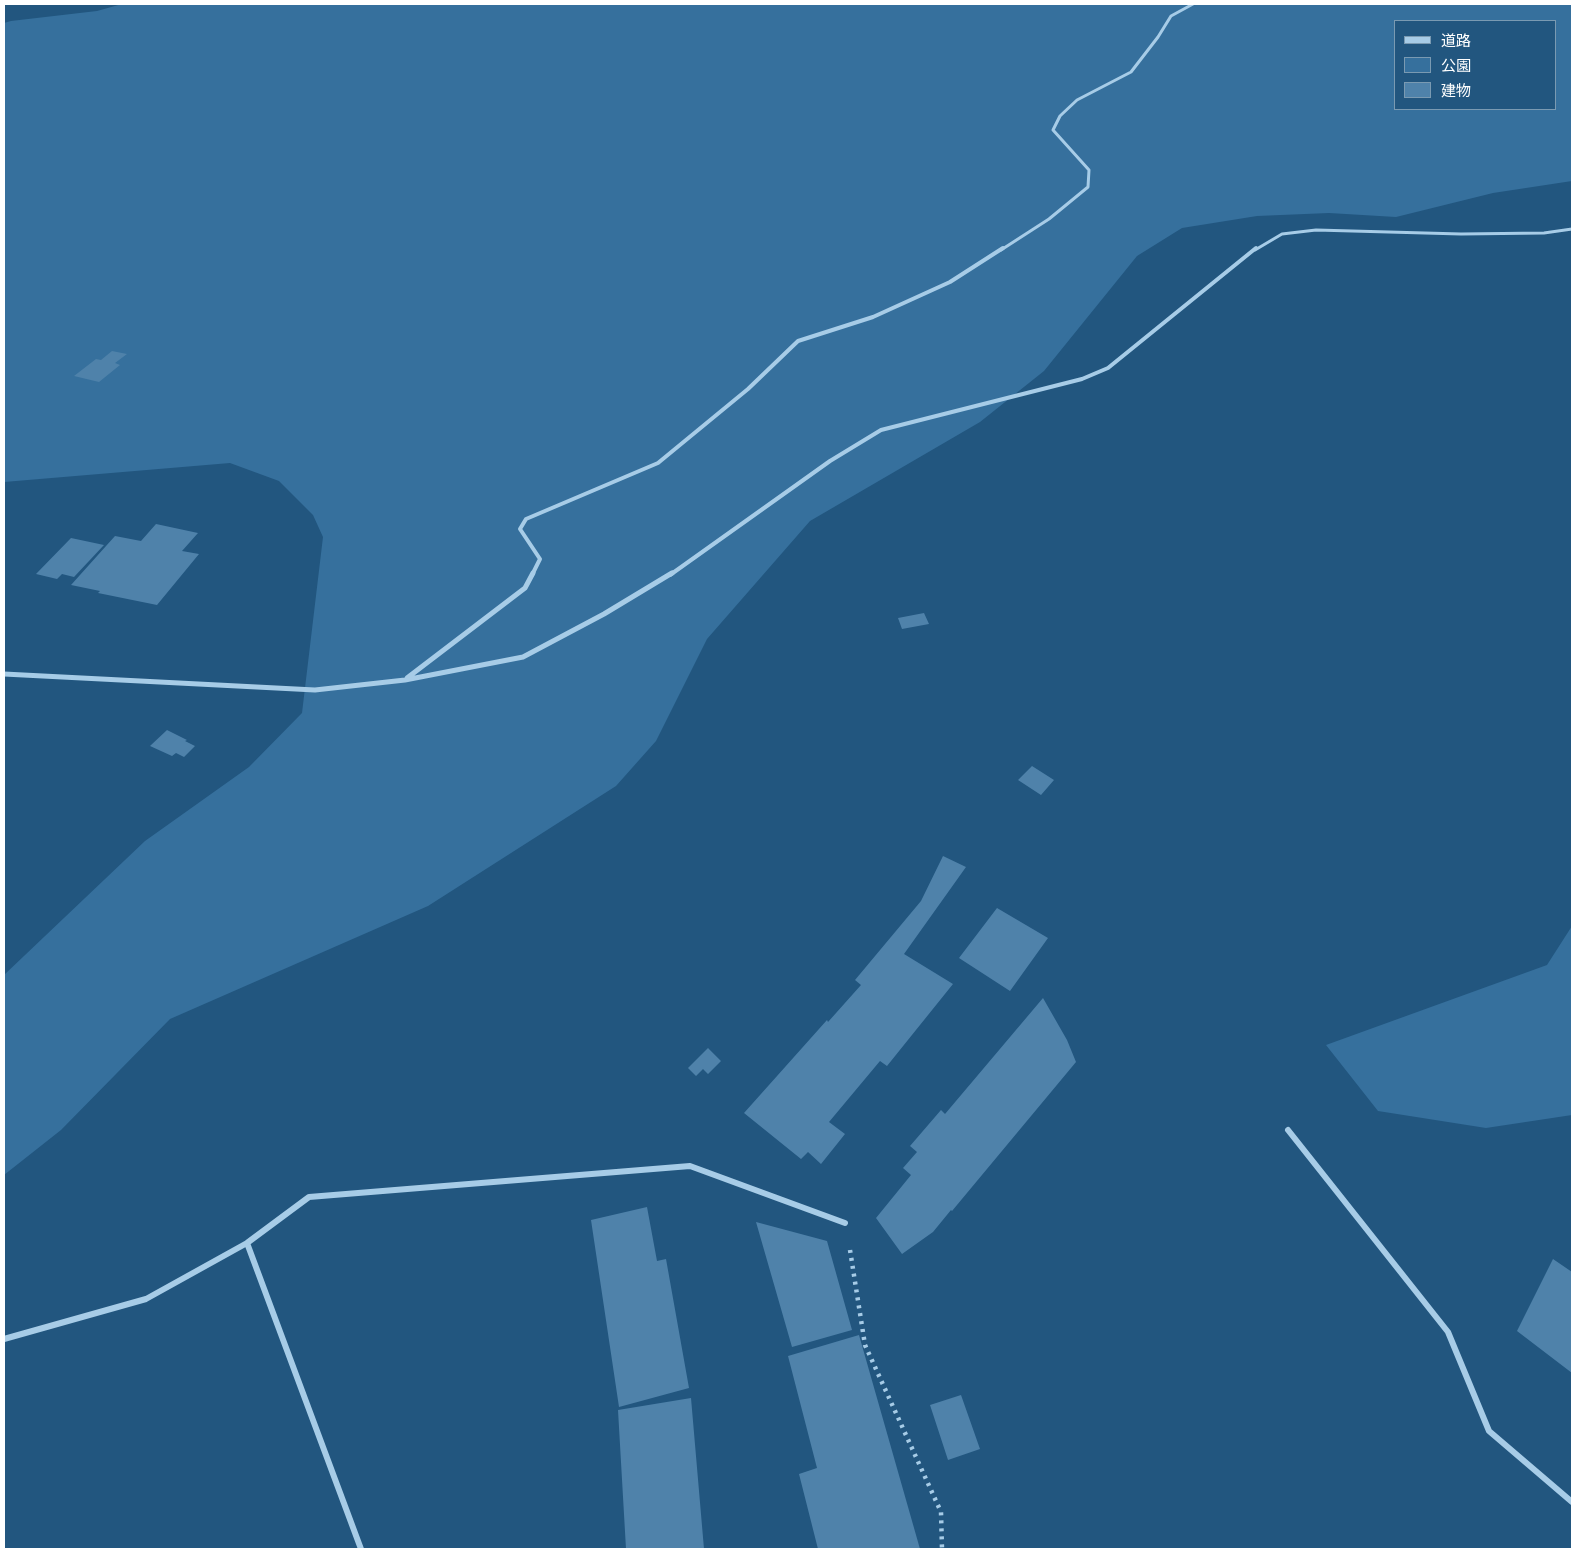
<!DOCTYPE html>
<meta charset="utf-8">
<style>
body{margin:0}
#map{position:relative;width:1576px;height:1553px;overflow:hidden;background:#22567f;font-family:Arial,"Noto Sans JP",sans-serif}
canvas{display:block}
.frame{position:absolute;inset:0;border:5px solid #fff;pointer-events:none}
.legend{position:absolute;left:1394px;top:20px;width:162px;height:90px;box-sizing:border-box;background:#22567f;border:1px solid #7a9ab2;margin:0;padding:6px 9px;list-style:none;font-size:15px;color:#fff}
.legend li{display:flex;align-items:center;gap:10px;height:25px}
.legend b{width:25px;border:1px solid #7a9ab2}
</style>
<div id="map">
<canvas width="1576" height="1553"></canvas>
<div class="frame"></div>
<ul class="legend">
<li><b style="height:6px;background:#a7cce7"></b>道路</li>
<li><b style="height:14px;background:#36709d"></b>公園</li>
<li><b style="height:14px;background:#4f82aa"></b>建物</li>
</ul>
</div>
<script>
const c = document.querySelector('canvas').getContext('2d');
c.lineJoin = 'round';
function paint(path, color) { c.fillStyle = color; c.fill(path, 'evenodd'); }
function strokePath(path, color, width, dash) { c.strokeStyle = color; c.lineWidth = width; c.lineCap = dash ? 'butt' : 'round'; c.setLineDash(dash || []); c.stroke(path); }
paint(new Path2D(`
 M122,4H1572V181L1493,193L1396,217L1329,213L1257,216L1182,228L1137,256L1044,371L980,422L810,521L707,639L656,741L616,786L428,906L170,1019L61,1130L4,1175V975L145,841L249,767L302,713L323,537L313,515L279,481L230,463L4,482V23L11,21L97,11ZM1395,21H1555V109H1395Z
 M1572,926V1115L1486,1128L1378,1111L1326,1045L1547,965Z`), '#36709d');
paint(new Path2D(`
 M112,351L127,354L115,363L120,365L99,382L74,376L96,359L101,360Z
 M156,524L198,533L182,551L199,554L157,605L98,593L100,591L71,585L115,536L141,541Z
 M71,538L104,545L74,577L62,574L57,579L36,574Z
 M924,613L929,624L902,629L898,618Z
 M167,730L187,740L185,741L195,746L184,757L176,753L172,756L150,746Z
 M1032,766L1054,780L1041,795L1018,780Z
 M943,856L966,867L904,954L953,984L887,1066L880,1061L829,1122L845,1134L821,1164L808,1152L801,1159L744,1113L827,1020L828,1022L861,985L855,980L921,901Z
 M997,908L1048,938L1010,991L959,958Z
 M1043,998L1067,1040L1076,1062L952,1211L951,1210L933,1232L902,1254L876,1218L911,1175L903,1168L917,1152L910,1146L941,1110L945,1114Z
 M708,1048L721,1061L708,1074L703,1069L696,1076L688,1068Z
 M647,1207L657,1261L666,1259L689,1388L619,1407L591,1220Z
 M756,1222L827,1241L852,1330L792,1347Z
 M1553,1259L1572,1272V1373L1517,1331Z
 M859,1335L920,1549H818L799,1474L817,1468L788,1356Z
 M961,1395L980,1449L948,1460L930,1405Z
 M691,1398L704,1549H626L618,1410Z`), '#4f82aa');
strokePath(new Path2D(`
 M850,1250L865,1345L941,1512L942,1549`), '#a7cce7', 4.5, [3, 5]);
strokePath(new Path2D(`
 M1001,250L1049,219L1088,187L1089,170L1053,130L1060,116L1077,100L1131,72L1158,37L1171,16L1193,4
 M1255,250L1282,234L1316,230L1461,234L1544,233L1572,229`), '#a7cce7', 3);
strokePath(new Path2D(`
 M532,575L540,559L520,529L526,519L658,463L748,389L798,341L873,317L950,282L1003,248
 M670,575L830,461L881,430L1082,379L1108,368L1256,248`), '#a7cce7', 4);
strokePath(new Path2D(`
 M4,674L315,690L405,680L523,657L604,614L672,573
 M407,678L525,588L533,573`), '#a7cce7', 5);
strokePath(new Path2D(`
 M1288,1130L1448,1332L1489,1431L1572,1502
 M247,1243L361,1549
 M4,1339L146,1299L247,1243L309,1197L690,1166L845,1223`), '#a7cce7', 6);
</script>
